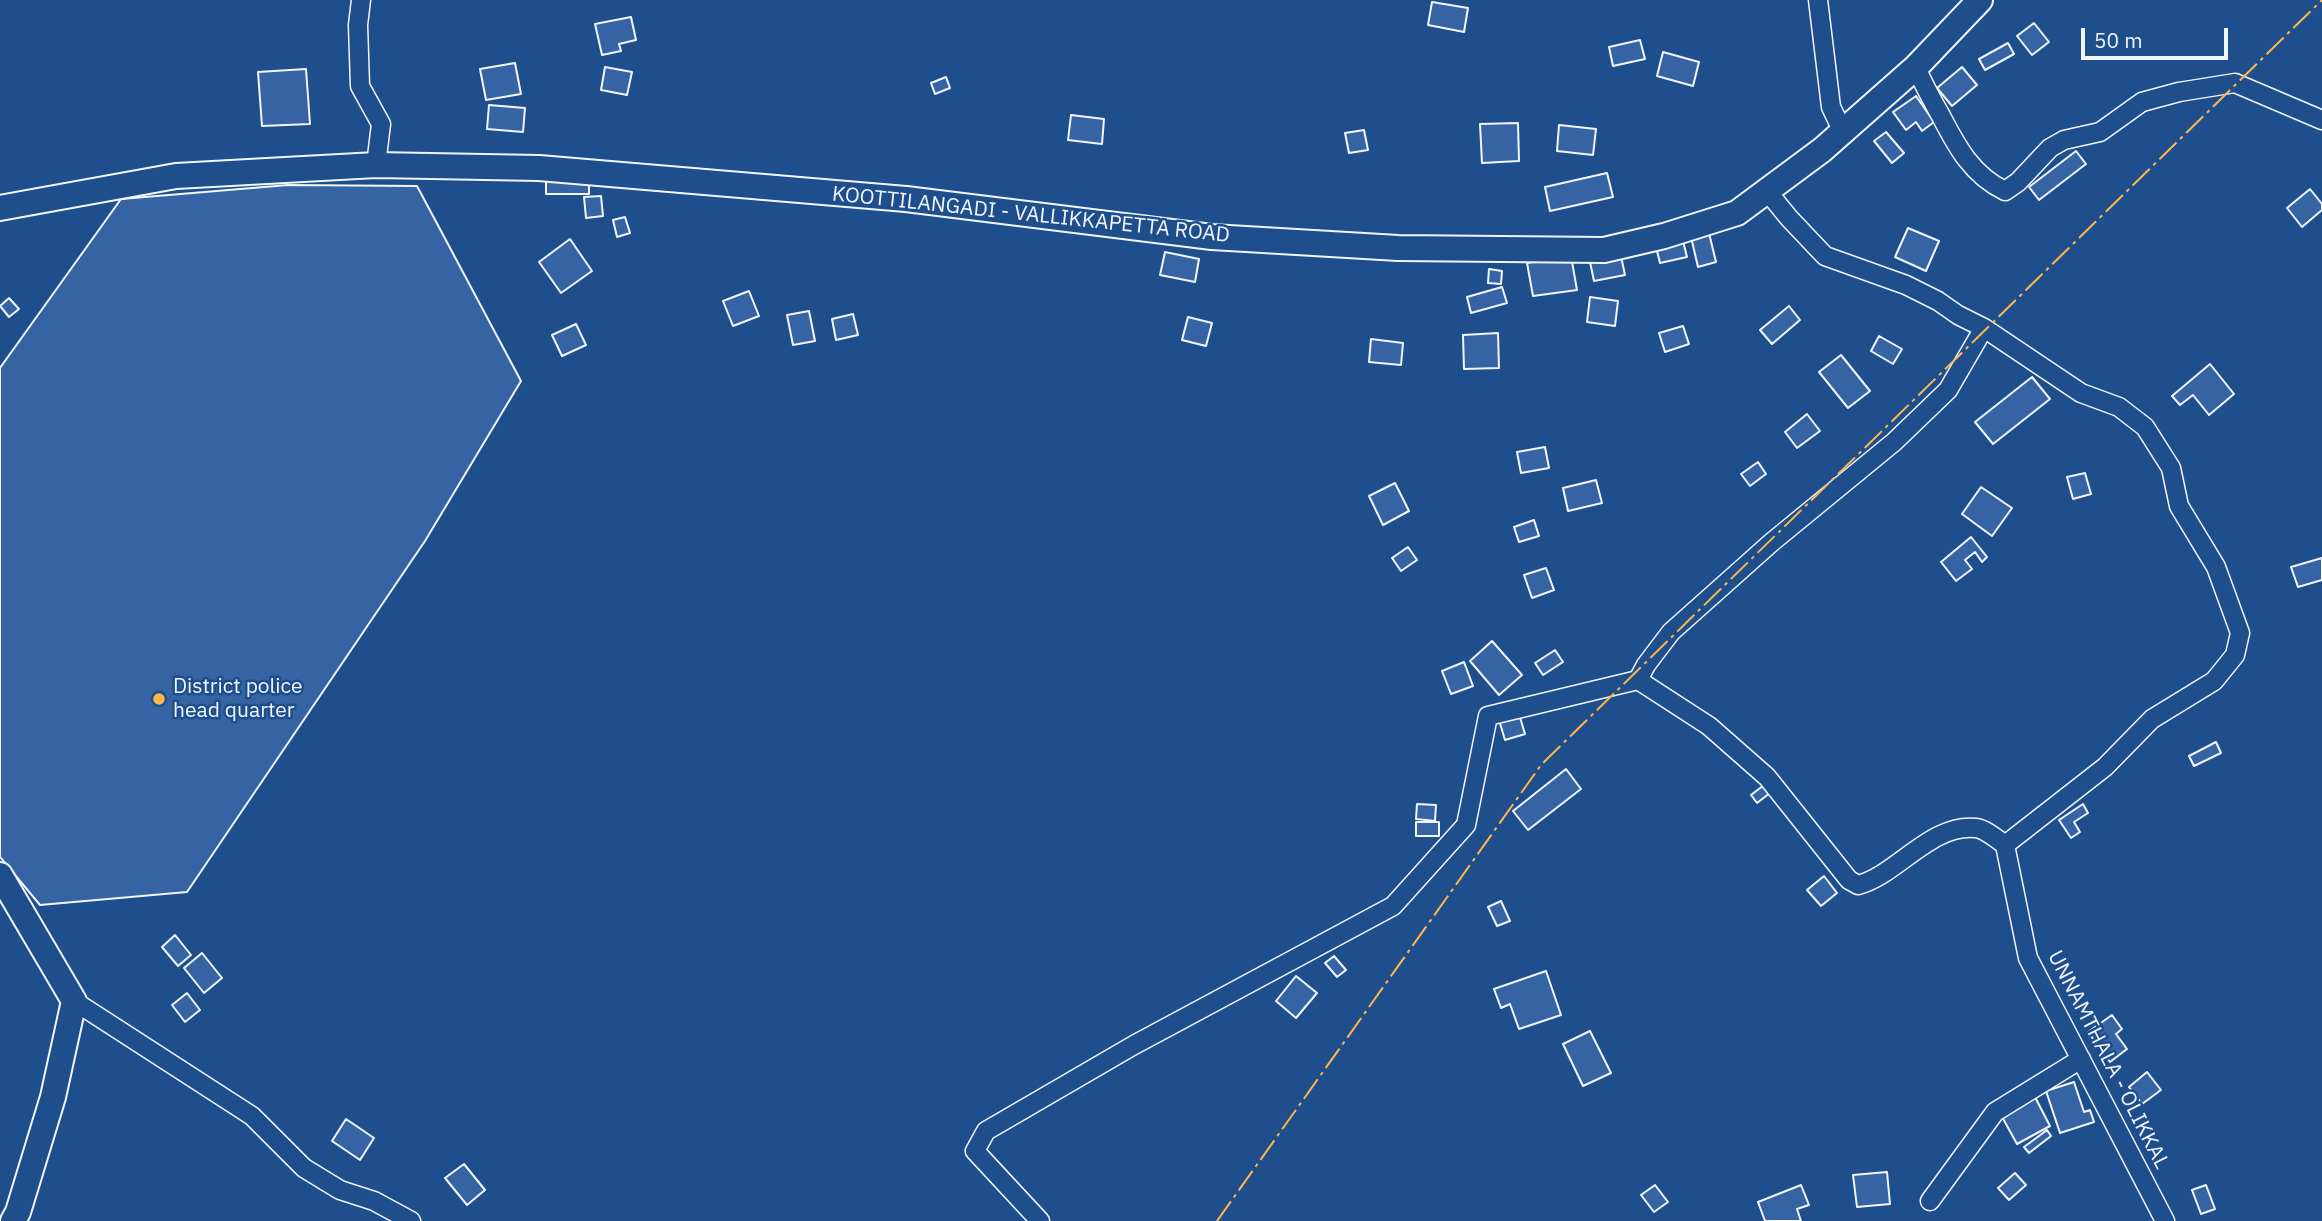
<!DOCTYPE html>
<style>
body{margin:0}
#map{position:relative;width:2322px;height:1221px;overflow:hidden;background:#1f4e8c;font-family:"IBM Plex Sans",sans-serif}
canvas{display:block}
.scale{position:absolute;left:2081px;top:28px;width:147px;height:32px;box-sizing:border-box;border:4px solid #f2f6ff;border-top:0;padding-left:9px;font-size:21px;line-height:24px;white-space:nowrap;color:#f2f6ff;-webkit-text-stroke:5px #1f4e8c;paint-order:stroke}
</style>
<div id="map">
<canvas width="2322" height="1221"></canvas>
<div class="scale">50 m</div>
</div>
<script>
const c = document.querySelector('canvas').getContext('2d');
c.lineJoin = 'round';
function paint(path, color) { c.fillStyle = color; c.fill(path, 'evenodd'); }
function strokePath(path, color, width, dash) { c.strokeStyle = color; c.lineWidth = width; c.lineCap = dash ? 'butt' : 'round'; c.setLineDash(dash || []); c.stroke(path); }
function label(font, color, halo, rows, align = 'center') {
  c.font = font + ' "IBM Plex Sans",sans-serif'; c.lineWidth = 5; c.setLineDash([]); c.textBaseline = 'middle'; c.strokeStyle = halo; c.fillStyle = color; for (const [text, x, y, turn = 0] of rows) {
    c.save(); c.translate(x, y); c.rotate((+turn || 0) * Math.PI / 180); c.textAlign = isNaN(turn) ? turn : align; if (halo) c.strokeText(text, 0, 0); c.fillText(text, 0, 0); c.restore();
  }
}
const building = new Path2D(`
 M1432,2L1468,8L1464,32L1428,25Z
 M631,17L636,40L619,44L621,51L602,55L595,24Z
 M2034,23L2049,42L2032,55L2017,36Z
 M1640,40L1645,59L1613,66L1609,47Z
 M2008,43L2014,54L1985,70L1979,59Z
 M1663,52L1699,62L1693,86L1657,76Z
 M515,63L521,94L486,100L480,69Z
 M605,67L632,72L627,95L601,90Z
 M1962,67L1977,85L1952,106L1937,88Z
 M306,69L310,124L262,126L258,72Z
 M946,77L950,88L935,94L931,83Z
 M1916,96L1934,122L1922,131L1916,122L1906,130L1893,112Z
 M489,105L525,108L523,132L487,129Z
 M1071,115L1104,119L1102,144L1068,140Z
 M1518,123L1519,161L1482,163L1480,124Z
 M1559,125L1596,129L1593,155L1557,151Z
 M1364,130L1368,150L1349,153L1345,133Z
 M1886,132L1904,153L1892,163L1874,141Z
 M2076,151L2086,164L2039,200L2029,187Z
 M1607,173L1613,197L1550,211L1545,187Z
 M546,175H589V194H546Z
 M288,185L417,186L521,381L425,541L187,892L40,905L0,857V368L121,199Z
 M2310,189L2322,204V210L2302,227L2287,208Z
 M601,196L603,216L586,218L584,197Z
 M625,217L630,233L617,237L613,220Z
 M1908,228L1939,241L1926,271L1895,257Z
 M1709,233L1716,262L1698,267L1691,237Z
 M570,239L592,271L561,293L539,262Z
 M1683,241L1687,257L1660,263L1656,247Z
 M1165,252L1199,259L1195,282L1160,275Z
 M1571,256L1577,290L1533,296L1527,263Z
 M1621,256L1625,275L1594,281L1590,262Z
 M1489,269L1502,271L1501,284L1488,283Z
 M1502,287L1507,303L1471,313L1467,297Z
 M749,291L759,316L733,326L723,301Z
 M1590,297L1618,301L1615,326L1587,322Z
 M9,298L19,309L9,317L0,306Z
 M1789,306L1800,320L1772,344L1760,330Z
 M809,311L815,341L793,345L787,315Z
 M853,314L858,335L836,340L832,319Z
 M1188,317L1212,323L1206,346L1182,340Z
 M576,324L586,345L562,356L552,335Z
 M1683,326L1689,344L1665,352L1659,333Z
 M1498,333L1499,368L1464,369L1463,335Z
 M1879,336L1902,349L1893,364L1871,351Z
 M1371,339L1403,343L1401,365L1369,362Z
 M1841,355L1870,391L1848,408L1819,372Z
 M2210,364L2234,394L2209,415L2193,395L2180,405L2172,396Z
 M2032,377L2050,399L1993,444L1975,422Z
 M1807,414L1820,431L1797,448L1785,432Z
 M1545,447L1549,468L1521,473L1517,452Z
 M1758,462L1766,474L1750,486L1741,474Z
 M2085,473L2091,494L2073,499L2067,477Z
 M1596,480L1602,503L1568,511L1563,488Z
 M1395,483L1409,511L1383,525L1369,496Z
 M1981,487L2012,508L1992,536L1962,514Z
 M1534,520L1539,536L1519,542L1514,527Z
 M1971,537L1987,557L1982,562L1975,552L1965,560L1972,569L1956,581L1941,562Z
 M1408,547L1417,560L1401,571L1392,558Z
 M2322,558V580L2298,587L2291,567Z
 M1546,568L1554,590L1532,598L1524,575Z
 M1492,641L1522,675L1499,695L1470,661Z
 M1555,650L1563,662L1543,675L1535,663Z
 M1464,662L1473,686L1451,694L1442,671Z
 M1519,714L1525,734L1505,740L1499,720Z
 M2216,742L2221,753L2194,766L2189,756Z
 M1566,769L1581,789L1528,830L1513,811Z
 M1764,785L1770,793L1757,803L1751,795Z
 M1417,804L1436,805L1435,821L1416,819Z
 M2083,804L2088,813L2074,822L2080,832L2071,838L2059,820Z
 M1416,822H1439V836H1416Z
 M1824,876L1837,893L1821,906L1807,890Z
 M1501,901L1510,921L1497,926L1488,907Z
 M175,935L191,955L178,966L162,947Z
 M202,953L222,978L204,993L184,968Z
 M1334,956L1346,970L1337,977L1325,963Z
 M1546,971L1561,1015L1519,1029L1510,1004L1501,1008L1494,989Z
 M1296,976L1317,993L1296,1018L1276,1001Z
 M187,993L200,1010L185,1022L172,1005Z
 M2112,1015L2122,1029L2116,1034L2127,1049L2110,1062L2088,1032Z
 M1590,1031L1611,1073L1583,1086L1563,1044Z
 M2147,1072L2161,1090L2142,1104L2129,1087Z
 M2074,1082L2084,1112L2090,1110L2094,1122L2060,1133L2046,1091Z
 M2035,1097L2050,1126L2017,1144L2001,1115Z
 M346,1119L374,1138L360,1160L332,1141Z
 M2047,1130L2051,1136L2029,1153L2024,1147Z
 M464,1164L485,1190L467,1205L445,1178Z
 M1887,1172L1890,1204L1857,1207L1853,1175Z
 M2015,1173L2026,1185L2009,1200L1998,1188Z
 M1655,1185L1668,1202L1654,1212L1641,1195Z
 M1801,1185L1809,1205L1797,1209L1801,1221H1765L1758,1202Z
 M2206,1185L2215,1209L2201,1214L2192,1190Z`);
paint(building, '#3563a3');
strokePath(building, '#f2f6ff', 2);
const street = new Path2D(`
 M361,0L358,25L360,86L381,124L376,165
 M1818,0L1831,107L1843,132
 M1916,67C1923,84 1932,100 1941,116C1957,147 1972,175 2005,191L2018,182L2050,148L2064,140L2100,132L2142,102L2179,92L2235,83L2322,120
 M1767,191L1789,218L1825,256L1906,285L1938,301L1958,315L1984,328L2081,393L2119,407L2145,427L2171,468L2179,506L2216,567L2240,633L2235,655L2214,681L2152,719L2105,767L2005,845
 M1638,680L1709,726L1767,777L1849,880L1858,885C1897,875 1931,823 1976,828C1985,829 1997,839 2005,845L2028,958L2165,1221
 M74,1001L252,1116L304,1168L340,1190L374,1201L411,1221
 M1930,1201L1995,1112L2081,1059
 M1040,1221L975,1151L986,1131L1134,1045L1393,906L1466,825L1488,716L1638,680L1646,665L1671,632L1772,542L1894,442L1948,390L1984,328`);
const secondary = new Path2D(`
 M0,208L176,176L376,165L539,168L906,199L1212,237L1398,248L1604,250L1664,236L1737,213L1822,150L1916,67L1980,0
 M0,875L74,1001L53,1097L18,1212L13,1221`);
strokePath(street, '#f2f6ff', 21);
strokePath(secondary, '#f2f6ff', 28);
strokePath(street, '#1f4e8c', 18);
strokePath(secondary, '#1f4e8c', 24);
strokePath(new Path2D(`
 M1217,1221L1541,765L2322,0`), '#ffb74d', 2, [24, 5, 3.5, 5]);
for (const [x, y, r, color] of [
 [159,699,7,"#ffb74d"]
]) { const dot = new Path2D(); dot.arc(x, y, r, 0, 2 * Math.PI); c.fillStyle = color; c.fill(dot); strokePath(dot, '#1f4e8c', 2.5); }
label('21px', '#f2f6ff', '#1f4e8c', [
 ["KOOTTILANGADI - VALLIKKAPETTA ROAD",1031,215,6],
 ["UNNAMTHALA - OLIKKAL",2108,1060,63]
]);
label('21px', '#f2f6ff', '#1f4e8c', [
 ["District police",173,687],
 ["head quarter",173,711]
], 'left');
</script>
